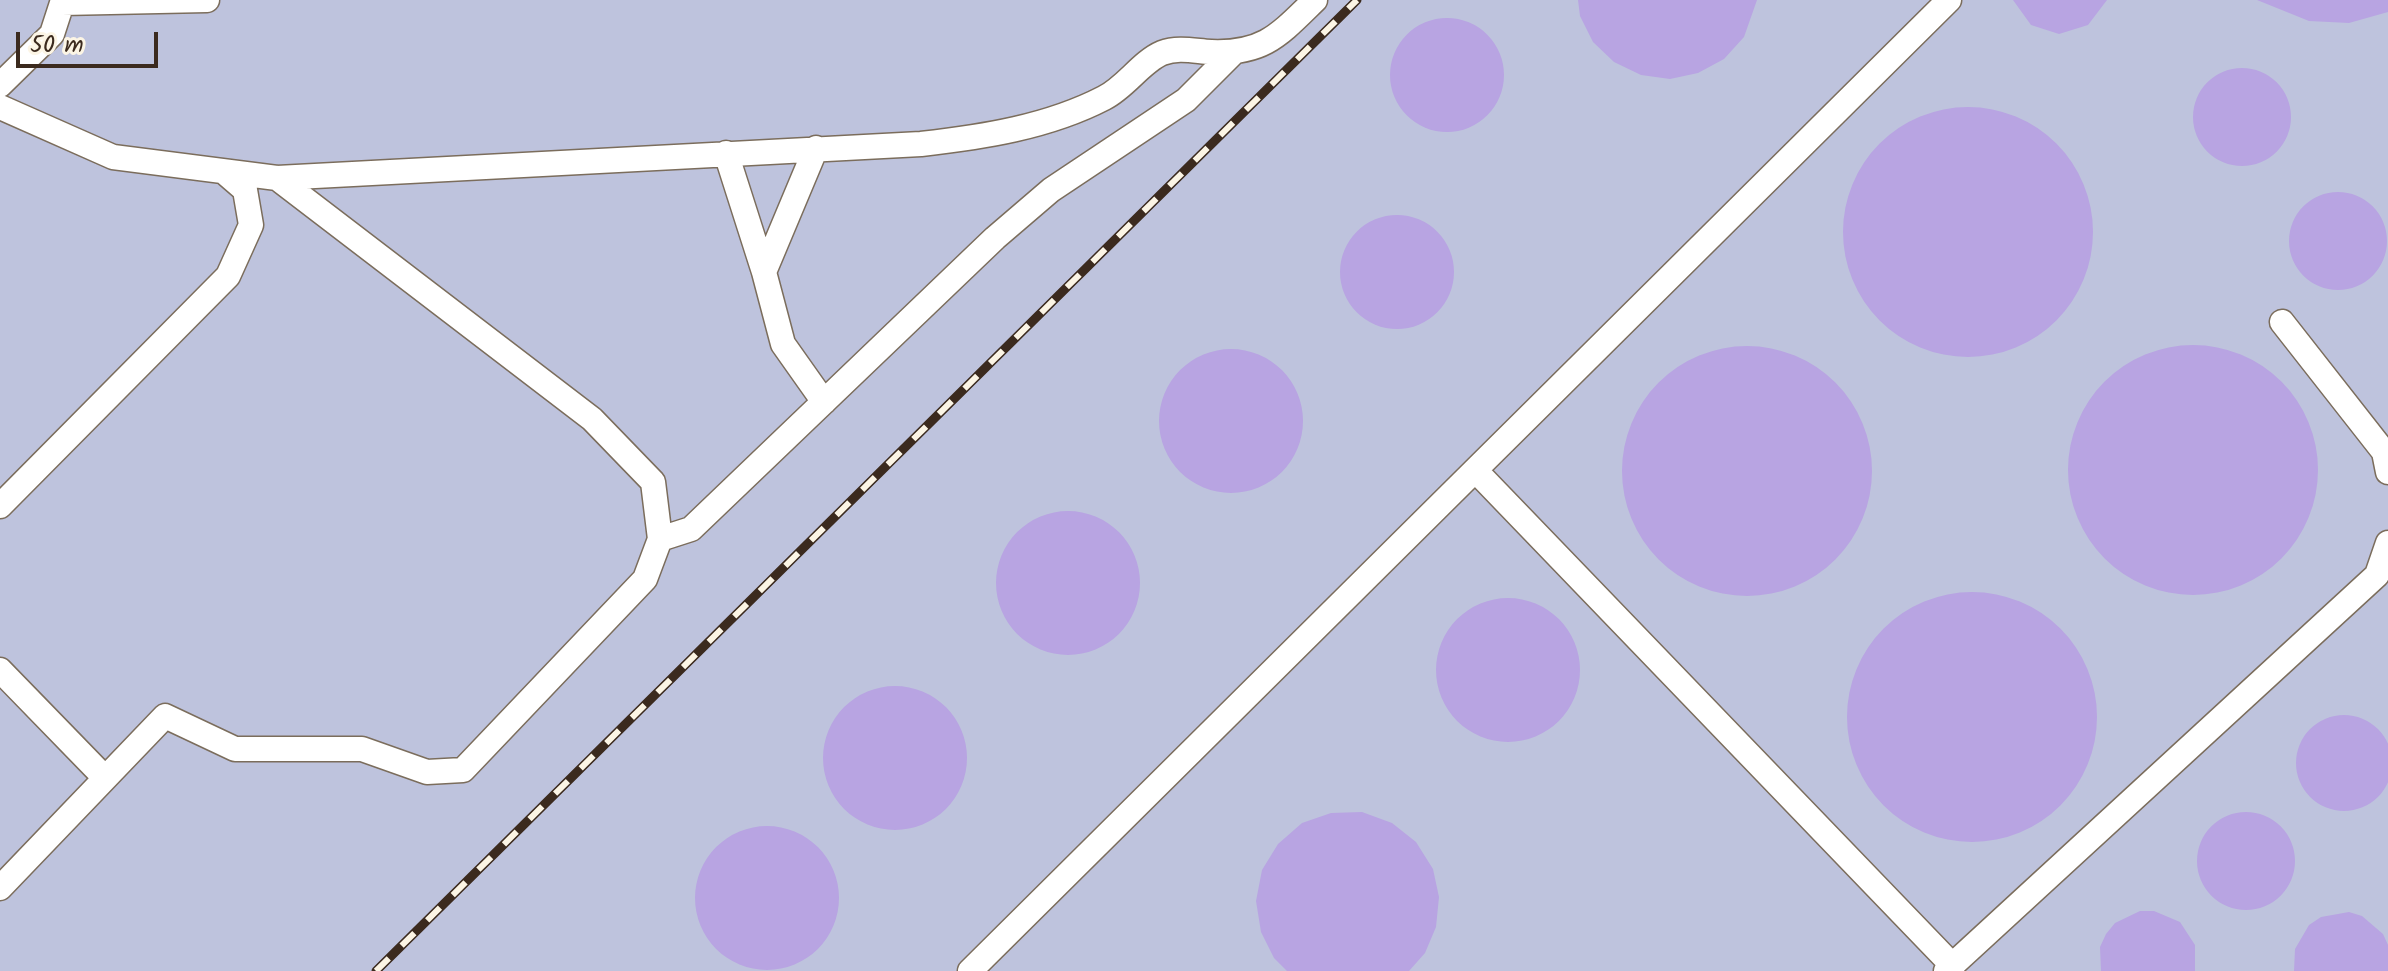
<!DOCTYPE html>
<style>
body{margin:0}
#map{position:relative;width:2388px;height:971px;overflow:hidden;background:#f3ead0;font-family:Kalam,sans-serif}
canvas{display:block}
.scale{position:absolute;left:16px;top:32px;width:142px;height:36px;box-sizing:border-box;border:4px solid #3b2a1e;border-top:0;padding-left:10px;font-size:24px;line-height:28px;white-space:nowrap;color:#3b2a1e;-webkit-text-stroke:6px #fcf5e5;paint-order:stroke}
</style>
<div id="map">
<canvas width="2388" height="971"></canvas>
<div class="scale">50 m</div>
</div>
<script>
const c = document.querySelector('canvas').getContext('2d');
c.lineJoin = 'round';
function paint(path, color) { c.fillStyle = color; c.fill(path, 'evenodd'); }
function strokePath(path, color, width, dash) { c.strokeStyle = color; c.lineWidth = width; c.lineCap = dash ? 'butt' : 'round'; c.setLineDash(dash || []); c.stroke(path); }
paint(new Path2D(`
 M0,0H2388V971H0Z`), '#bec3dd');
paint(new Path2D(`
 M1578,0H1757L1744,37L1724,59L1698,73L1670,79L1641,75L1614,62L1593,42L1580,16Z
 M2013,0H2107L2088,25L2059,34L2031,25Z
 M2257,0H2388V12L2349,23L2309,21Z
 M1390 75a57 57 0 1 1 114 0a57 57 0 1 1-114 0Z
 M2193 117a49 49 0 1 1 98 0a49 49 0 1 1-98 0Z
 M1843 232a125 125 0 1 1 250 0a125 125 0 1 1-250 0Z
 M2289 241a49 49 0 1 1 98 0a49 49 0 1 1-98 0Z
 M1340 272a57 57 0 1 1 114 0a57 57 0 1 1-114 0Z
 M2068 470a125 125 0 1 1 250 0a125 125 0 1 1-250 0Z
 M1622 471a125 125 0 1 1 250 0a125 125 0 1 1-250 0Z
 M1159 421a72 72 0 1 1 144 0a72 72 0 1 1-144 0Z
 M996 583a72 72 0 1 1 144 0a72 72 0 1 1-144 0Z
 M1847 717a125 125 0 1 1 250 0a125 125 0 1 1-250 0Z
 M1436 670a72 72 0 1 1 144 0a72 72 0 1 1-144 0Z
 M823 758a72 72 0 1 1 144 0a72 72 0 1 1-144 0Z
 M2296 763a48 48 0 1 1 96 0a48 48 0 1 1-96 0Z
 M1362,812L1392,823L1416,842L1433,869L1439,897L1436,927L1425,953L1409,971H1287L1274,958L1261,932L1256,901L1262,870L1278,844L1302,823L1331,813Z
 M2197 861a49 49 0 1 1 98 0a49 49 0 1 1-98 0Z
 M695 898a72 72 0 1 1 144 0a72 72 0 1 1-144 0Z
 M2140,911H2154L2180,922L2195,945V971H2101L2100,947L2106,934L2115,923Z
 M2349,912L2362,916L2383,934L2388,945V971H2294L2295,949L2309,925L2321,917Z`), '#b8a4e2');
const minor = new Path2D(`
 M62,3L207,0
 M0,85L52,34L63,0
 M0,107L113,157L277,178L592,419L653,482L660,539L645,579L463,770L427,772L362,749H235L165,716L0,888
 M726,153L764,272L816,148
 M277,178L921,144C983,137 1048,127 1104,98C1126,87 1141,62 1162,53C1178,47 1194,51 1211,52C1264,54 1279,35 1315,0
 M764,272L783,344L824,402
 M2282,322L2384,452L2388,472
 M1476,471L1952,965
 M0,506L228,276L251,225L245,190L223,171
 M660,539L691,529L995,238L1051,190L1186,100L1233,53
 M0,670L105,778
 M970,971L1949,0
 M1946,971L2377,575L2388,543`);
strokePath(minor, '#7b6d5c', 27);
strokePath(minor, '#fff', 24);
const rail = new Path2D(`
 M376,971L1357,0`);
strokePath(rail, '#3b2a1e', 9);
strokePath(rail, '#fcf5e5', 6, [18]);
</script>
